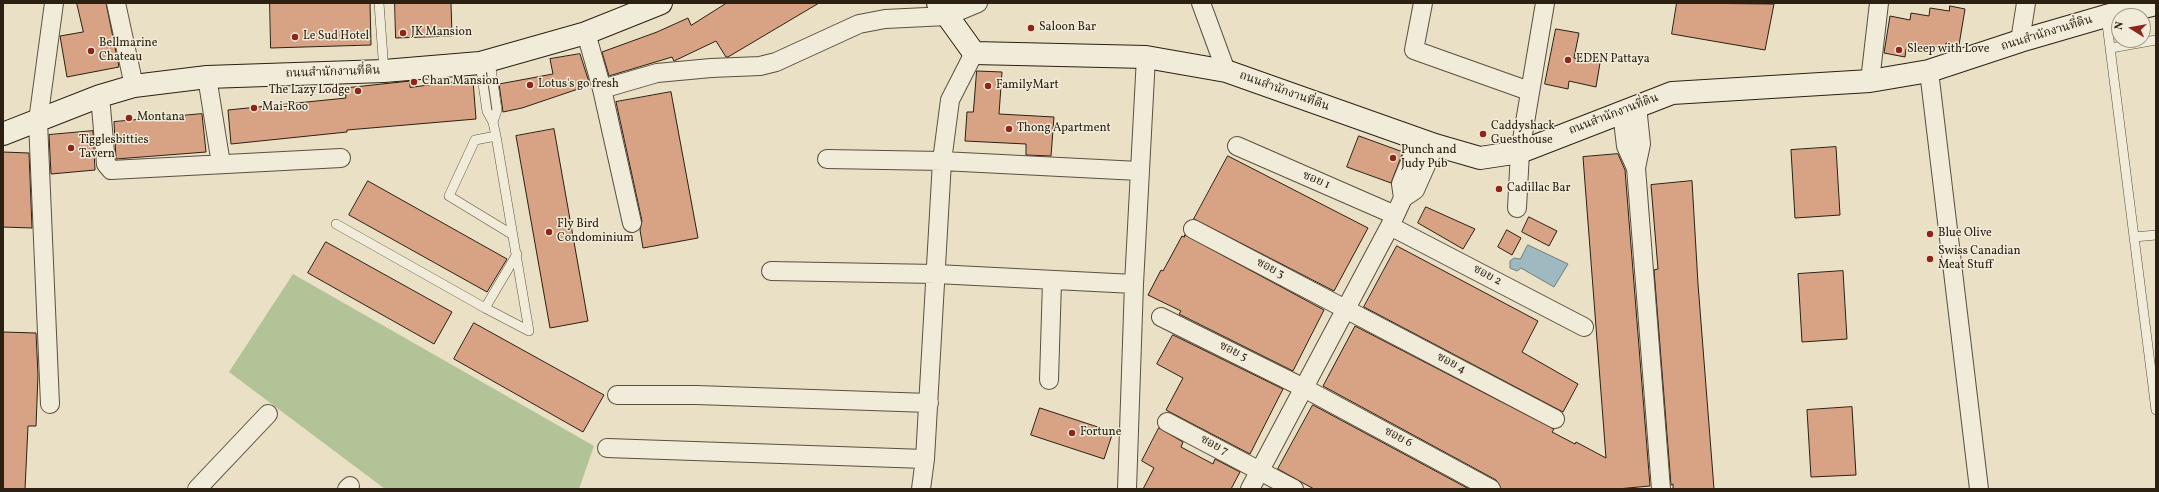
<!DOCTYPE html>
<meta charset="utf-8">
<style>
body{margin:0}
#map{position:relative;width:2159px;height:492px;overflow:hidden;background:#eae0c5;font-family:Vollkorn,serif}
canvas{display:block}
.frame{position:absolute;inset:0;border:4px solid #2b2012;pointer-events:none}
.north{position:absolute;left:2111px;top:8px;width:40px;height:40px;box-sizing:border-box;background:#f1ebd9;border:1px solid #a29a89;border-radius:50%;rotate:281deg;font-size:11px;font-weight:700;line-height:16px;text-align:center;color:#2b2012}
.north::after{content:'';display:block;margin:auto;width:14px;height:18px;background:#8f2418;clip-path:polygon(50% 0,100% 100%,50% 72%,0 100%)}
</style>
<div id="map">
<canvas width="2159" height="492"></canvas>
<div class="frame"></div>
<div class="north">N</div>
</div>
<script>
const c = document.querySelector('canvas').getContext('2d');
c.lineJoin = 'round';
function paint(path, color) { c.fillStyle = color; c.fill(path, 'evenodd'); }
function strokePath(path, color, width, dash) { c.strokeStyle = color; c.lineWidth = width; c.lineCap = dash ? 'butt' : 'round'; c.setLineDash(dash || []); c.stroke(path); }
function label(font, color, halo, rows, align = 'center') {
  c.font = font + ' Vollkorn,"Noto Serif Thai",serif'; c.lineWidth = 3; c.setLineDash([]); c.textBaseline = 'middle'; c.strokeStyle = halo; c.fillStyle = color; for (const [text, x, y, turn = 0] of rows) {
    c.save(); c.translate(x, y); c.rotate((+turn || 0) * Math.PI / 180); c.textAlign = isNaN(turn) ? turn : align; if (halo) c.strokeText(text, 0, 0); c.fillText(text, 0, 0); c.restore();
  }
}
paint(new Path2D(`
 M293,274L594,446L579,489H385L229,372Z`), '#b2c398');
const water = new Path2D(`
 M1528,245L1568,264L1554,287L1521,268L1517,271L1510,268V261L1514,258L1520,259Z`);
paint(water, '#9ebac0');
strokePath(water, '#707c7a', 1);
const building = new Path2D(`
 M77,3H106L119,67L67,77L60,36L83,32Z
 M270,3H370L371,45L271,48Z
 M395,3H451L452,36L396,38Z
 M727,3H819L728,57H726L716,41L674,61L672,57L609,76L602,52L657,32L688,18L691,25Z
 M1677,3L1774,4L1765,50L1672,34Z
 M1950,6L1965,9L1959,45L1946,43L1945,48L1925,45L1924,52L1906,49L1905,57L1884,53L1890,16L1910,20L1911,13L1929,16L1930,8L1949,11Z
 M1556,29L1579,33L1574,58L1600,63L1596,87L1569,81L1568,89L1545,84Z
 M580,54L590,85L522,108L503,112L499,84L553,74L550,59Z
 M977,71L1002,72L999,114L1054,117L1051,156L1026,155V144L965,141L967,112H973Z
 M473,80L476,119L347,130V132L231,144L228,110L346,98L345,88L410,81V87Z
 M671,92L698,238L643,248L640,230L642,221L616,102Z
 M202,114L206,152L116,159L114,122Z
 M554,129L588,321L550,328L516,136Z
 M93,131L95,170L51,174L49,135Z
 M1359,136L1403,152L1391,183L1347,167Z
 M1836,147L1840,215L1795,218L1791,150Z
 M3,152L29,153L32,228L3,227Z
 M1618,154L1625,170L1650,486L1617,489H1501L1496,480L1323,386L1355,326L1554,429L1552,432L1575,444L1576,442L1606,458L1583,157Z
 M1228,156L1368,228L1334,291L1194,219Z
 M368,181L507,259L487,292L349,215Z
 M1692,181L1698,284L1714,489H1673V484L1671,485L1654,270L1658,269L1651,185Z
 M1426,207L1475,229L1463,249L1418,223Z
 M1529,217L1557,231L1549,246L1522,232Z
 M1507,230L1521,238L1512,255L1498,247Z
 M1185,235L1324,310L1293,371L1179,314L1181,311L1148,295L1161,270L1163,271L1182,236L1184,237Z
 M326,242L452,312L434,344L308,273Z
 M1397,246L1538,321L1522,352L1578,384L1563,412L1364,307Z
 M1843,271L1847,339L1802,342L1798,274Z
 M474,323L604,395L583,432L454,359Z
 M3,332L36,333L38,375L36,426H28L25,489H3Z
 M1173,335L1283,389L1250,454L1166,410L1183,378L1157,364Z
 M1313,405L1469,489H1314L1303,483L1278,469Z
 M1852,407L1856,475L1811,477L1807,410Z
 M1040,408L1113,432L1104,459L1031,435Z
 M1159,428L1183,442L1181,447L1213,464L1215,459L1240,472L1231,489H1143L1154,468L1142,461Z`);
paint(building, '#d8a385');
strokePath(building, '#2b2012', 1);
const lane = new Path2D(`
 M379,3L384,71
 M2106,16L2156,410
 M2111,48L2156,40
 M490,61L497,110L493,122
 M480,63L487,111L493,122L496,136L529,331L485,308L517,254
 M496,136L475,140L449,196L513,235
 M336,224L485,308
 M2134,237L2156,235`);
const street = new Path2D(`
 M116,3L134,86
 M1201,3L1226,71
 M1423,3L1414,50L1529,91
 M586,33L602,89L632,223
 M2020,41L2026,3
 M1929,71L1979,489
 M207,77L221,164
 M1870,81L1879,3
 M602,89L657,73L711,68L760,66L776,62L859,24L885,19L947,16L978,3
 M100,96L106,164L111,170L341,158
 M1637,106L1641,144L1636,168L1661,489
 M1622,112L1626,146L1636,168
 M1237,146L1395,215
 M827,159L942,161L1139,171
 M1403,198L1401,184L1419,140
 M1517,208L1520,152L1545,3
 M1390,226L1584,327
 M1193,229L1555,419
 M771,271L936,274L1134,284
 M1161,317L1304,388L1491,489
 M1049,380L1052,281
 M617,395H696L929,403
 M50,404L38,121L54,3
 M1167,422L1294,489
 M607,448L925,459
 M197,489L268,414
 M347,489L350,486
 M921,489L925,459L942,161L950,100L974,53
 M1127,489L1134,284L1146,57
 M1250,489L1391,224L1403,198L1415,190L1435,145`);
const secondary = new Path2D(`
 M938,3L974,53L1146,57L1226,71L1435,145L1480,158L1520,152L1672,93L1870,81L1929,71L2020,41L2106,16L2156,4
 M3,134L100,96L134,86L207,77L384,71L480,63L586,33L661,3`);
strokePath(lane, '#5b503f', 10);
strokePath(street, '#5b503f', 20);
strokePath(secondary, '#2b2012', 24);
strokePath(lane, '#f1ebd9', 9);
strokePath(street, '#f1ebd9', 18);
strokePath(secondary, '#f1ebd9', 22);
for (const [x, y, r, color] of [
 [1031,28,4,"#8f2418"],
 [403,33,4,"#8f2418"],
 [295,37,4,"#8f2418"],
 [1899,50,4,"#8f2418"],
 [91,51,4,"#8f2418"],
 [1568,60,4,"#8f2418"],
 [414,82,4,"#8f2418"],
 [530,85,4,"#8f2418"],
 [988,86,4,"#8f2418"],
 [358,91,4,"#8f2418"],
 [254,108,4,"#8f2418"],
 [129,118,4,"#8f2418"],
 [1009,129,4,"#8f2418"],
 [1483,134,4,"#8f2418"],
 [71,148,4,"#8f2418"],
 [1393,158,4,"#8f2418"],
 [1499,189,4,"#8f2418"],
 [549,232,4,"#8f2418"],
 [1930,234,4,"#8f2418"],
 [1930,259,4,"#8f2418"],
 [1072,433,4,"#8f2418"]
]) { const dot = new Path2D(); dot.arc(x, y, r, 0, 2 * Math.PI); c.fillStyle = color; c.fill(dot); strokePath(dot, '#f1ebd9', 1.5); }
label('12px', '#2b2012', '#f1ebd9', [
 ["Saloon Bar",1039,28],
 ["JK Mansion",411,33],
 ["Le Sud Hotel",303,37],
 ["Bellmarine",99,44],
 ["Chateau",99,58],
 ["Sleep with Love",1907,50],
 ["EDEN Pattaya",1576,60],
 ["Chan Mansion",422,82],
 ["Lotus's go fresh",538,85],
 ["FamilyMart",996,86],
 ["The Lazy Lodge",350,91,"right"],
 ["Mai-Roo",262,108],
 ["Montana",137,118],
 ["Caddyshack",1491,127],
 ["Guesthouse",1491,141],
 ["Thong Apartment",1017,129],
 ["Tigglesbitties",79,141],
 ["Tavern",79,155],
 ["Punch and",1401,151],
 ["Judy Pub",1401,165],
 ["Cadillac Bar",1507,189],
 ["Fly Bird",557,225],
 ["Condominium",557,239],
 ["Blue Olive",1938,234],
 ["Swiss Canadian",1938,252],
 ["Meat Stuff",1938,266],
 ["Fortune",1080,433]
], 'left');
label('12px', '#2b2012', '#f1ebd9', [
 ["ถนนสำนักงานที่ดิน",2047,34,-17],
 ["ถนนสำนักงานที่ดิน",333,73,-2],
 ["ถนนสำนักงานที่ดิน",1284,92,20],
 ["ถนนสำนักงานที่ดิน",1614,115,-21],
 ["ซอย 1",1316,181,23],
 ["ซอย 3",1270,269,27],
 ["ซอย 2",1487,276,28],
 ["ซอย 5",1233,352,26],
 ["ซอย 4",1451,364,28],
 ["ซอย 6",1398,438,28],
 ["ซอย 7",1214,446,28]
]);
</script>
